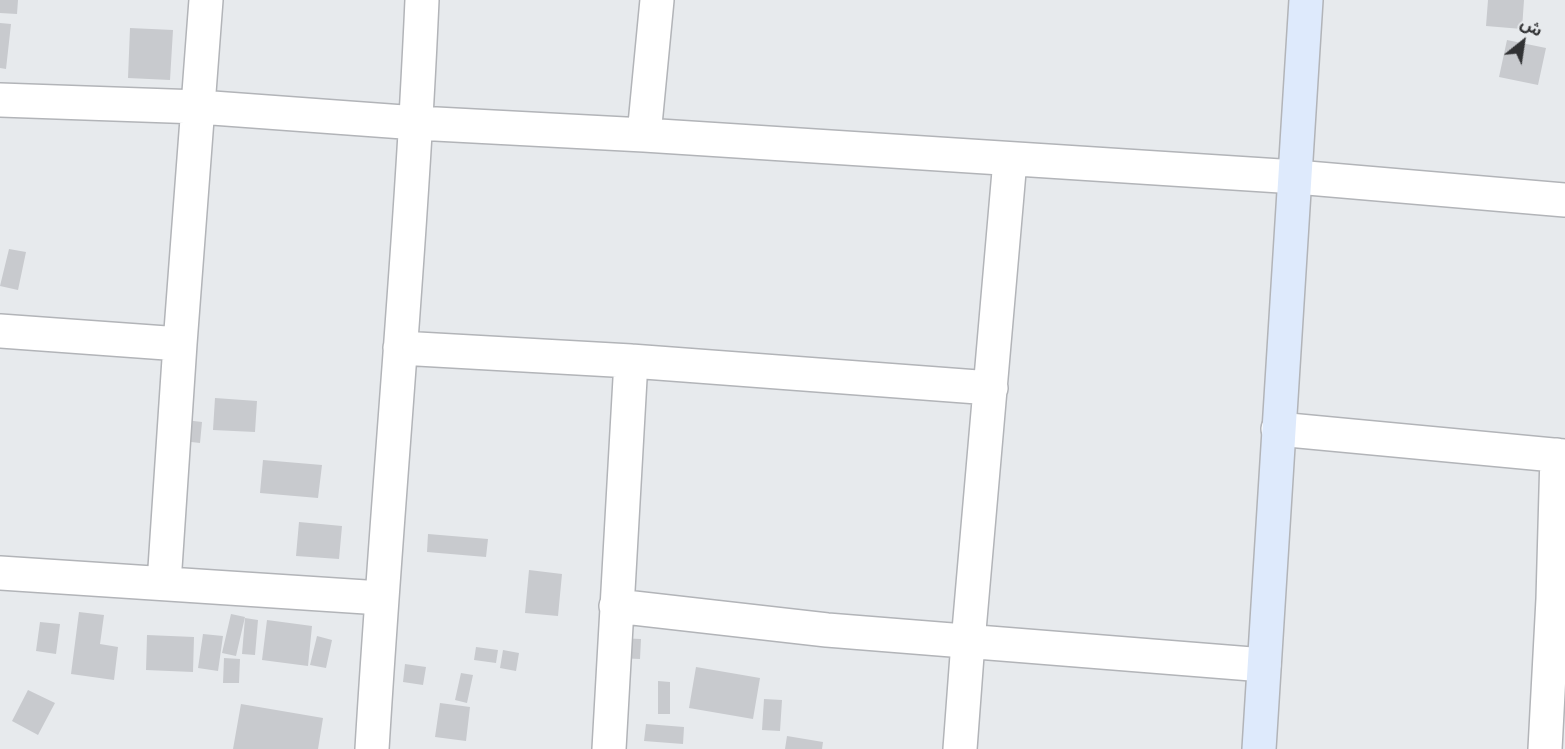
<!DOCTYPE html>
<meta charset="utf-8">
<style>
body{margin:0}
#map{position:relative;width:1565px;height:749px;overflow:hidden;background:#e7eaed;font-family:"Open Sans","Noto Sans Arabic",sans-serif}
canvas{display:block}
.north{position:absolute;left:1493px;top:12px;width:60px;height:60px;-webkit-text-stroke:4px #e7eaed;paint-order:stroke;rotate:30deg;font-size:16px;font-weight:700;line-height:24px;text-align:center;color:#313234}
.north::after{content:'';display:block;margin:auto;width:21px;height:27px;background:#313234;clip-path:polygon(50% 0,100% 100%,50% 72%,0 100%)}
</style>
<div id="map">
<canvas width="1565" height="749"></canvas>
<div class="north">ش</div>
</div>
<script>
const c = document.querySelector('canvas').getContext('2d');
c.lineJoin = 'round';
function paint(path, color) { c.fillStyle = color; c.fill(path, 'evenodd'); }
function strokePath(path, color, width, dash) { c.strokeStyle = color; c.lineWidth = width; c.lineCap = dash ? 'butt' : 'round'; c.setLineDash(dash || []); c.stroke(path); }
paint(new Path2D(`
 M0,0H18L17,14L0,13Z
 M1488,0H1524L1522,29L1486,26Z
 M0,23L11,24L6,69L0,68Z
 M130,28L173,30L170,80L128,78Z
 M1507,40L1546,48L1538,85L1499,77Z
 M9,249L26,252L18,290L0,286Z
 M215,398L257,401L255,432L213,430Z
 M177,419L202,422L200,443L174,440Z
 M263,460L322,465L318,498L260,493Z
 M299,522L342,526L339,559L296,556Z
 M428,534L488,539L486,557L427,552Z
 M529,570L562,574L558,616L525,613Z
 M79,612L104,615L100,644L118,647L114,680L71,674Z
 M231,614L245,617L236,656L222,653Z
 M245,618L258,620L255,655L242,654Z
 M267,620L312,626L308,666L262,660Z
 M40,622L60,624L56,654L36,651Z
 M203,634L223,636L218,671L198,668Z
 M147,635L194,637L193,672L146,670Z
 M317,636L332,640L326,668L310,665Z
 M617,638L641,639L640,659L617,658Z
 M476,647L498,650L496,663L474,660Z
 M503,650L519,653L516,671L500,668Z
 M224,658L240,659L239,683H223Z
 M405,664L426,667L423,685L403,682Z
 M696,667L760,678L753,719L689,708Z
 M461,673L473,675L467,703L455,700Z
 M658,681L670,682V714H658Z
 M28,690L55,703L38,735L12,721Z
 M764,699L782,700L780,731L762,730Z
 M440,703L470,707L466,741L435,737Z
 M241,704L323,718L318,749H233Z
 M646,724L684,727L683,744L644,741Z
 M787,736L823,742L822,749H785Z`), '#c8cace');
const street = new Path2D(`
 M0,100L199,107L417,123L644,135L1296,177L1565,200
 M644,135L657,0
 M0,331L180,344
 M400,348L631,361L991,388
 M1278,429L1565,456
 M0,573L381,598
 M164,583L180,344L206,0
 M1553,599L1557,455
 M616,606L827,630L1264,665
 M372,749C387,499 411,250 422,0
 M609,749L631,361
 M960,749L968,642L1010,160
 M1545,749L1553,599L1565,600`);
const secondary = new Path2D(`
 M1259,749L1306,0`);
strokePath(street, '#b2b4b8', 36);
strokePath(secondary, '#b2b4b8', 36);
strokePath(street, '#fff', 33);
strokePath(secondary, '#deeafc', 33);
</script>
